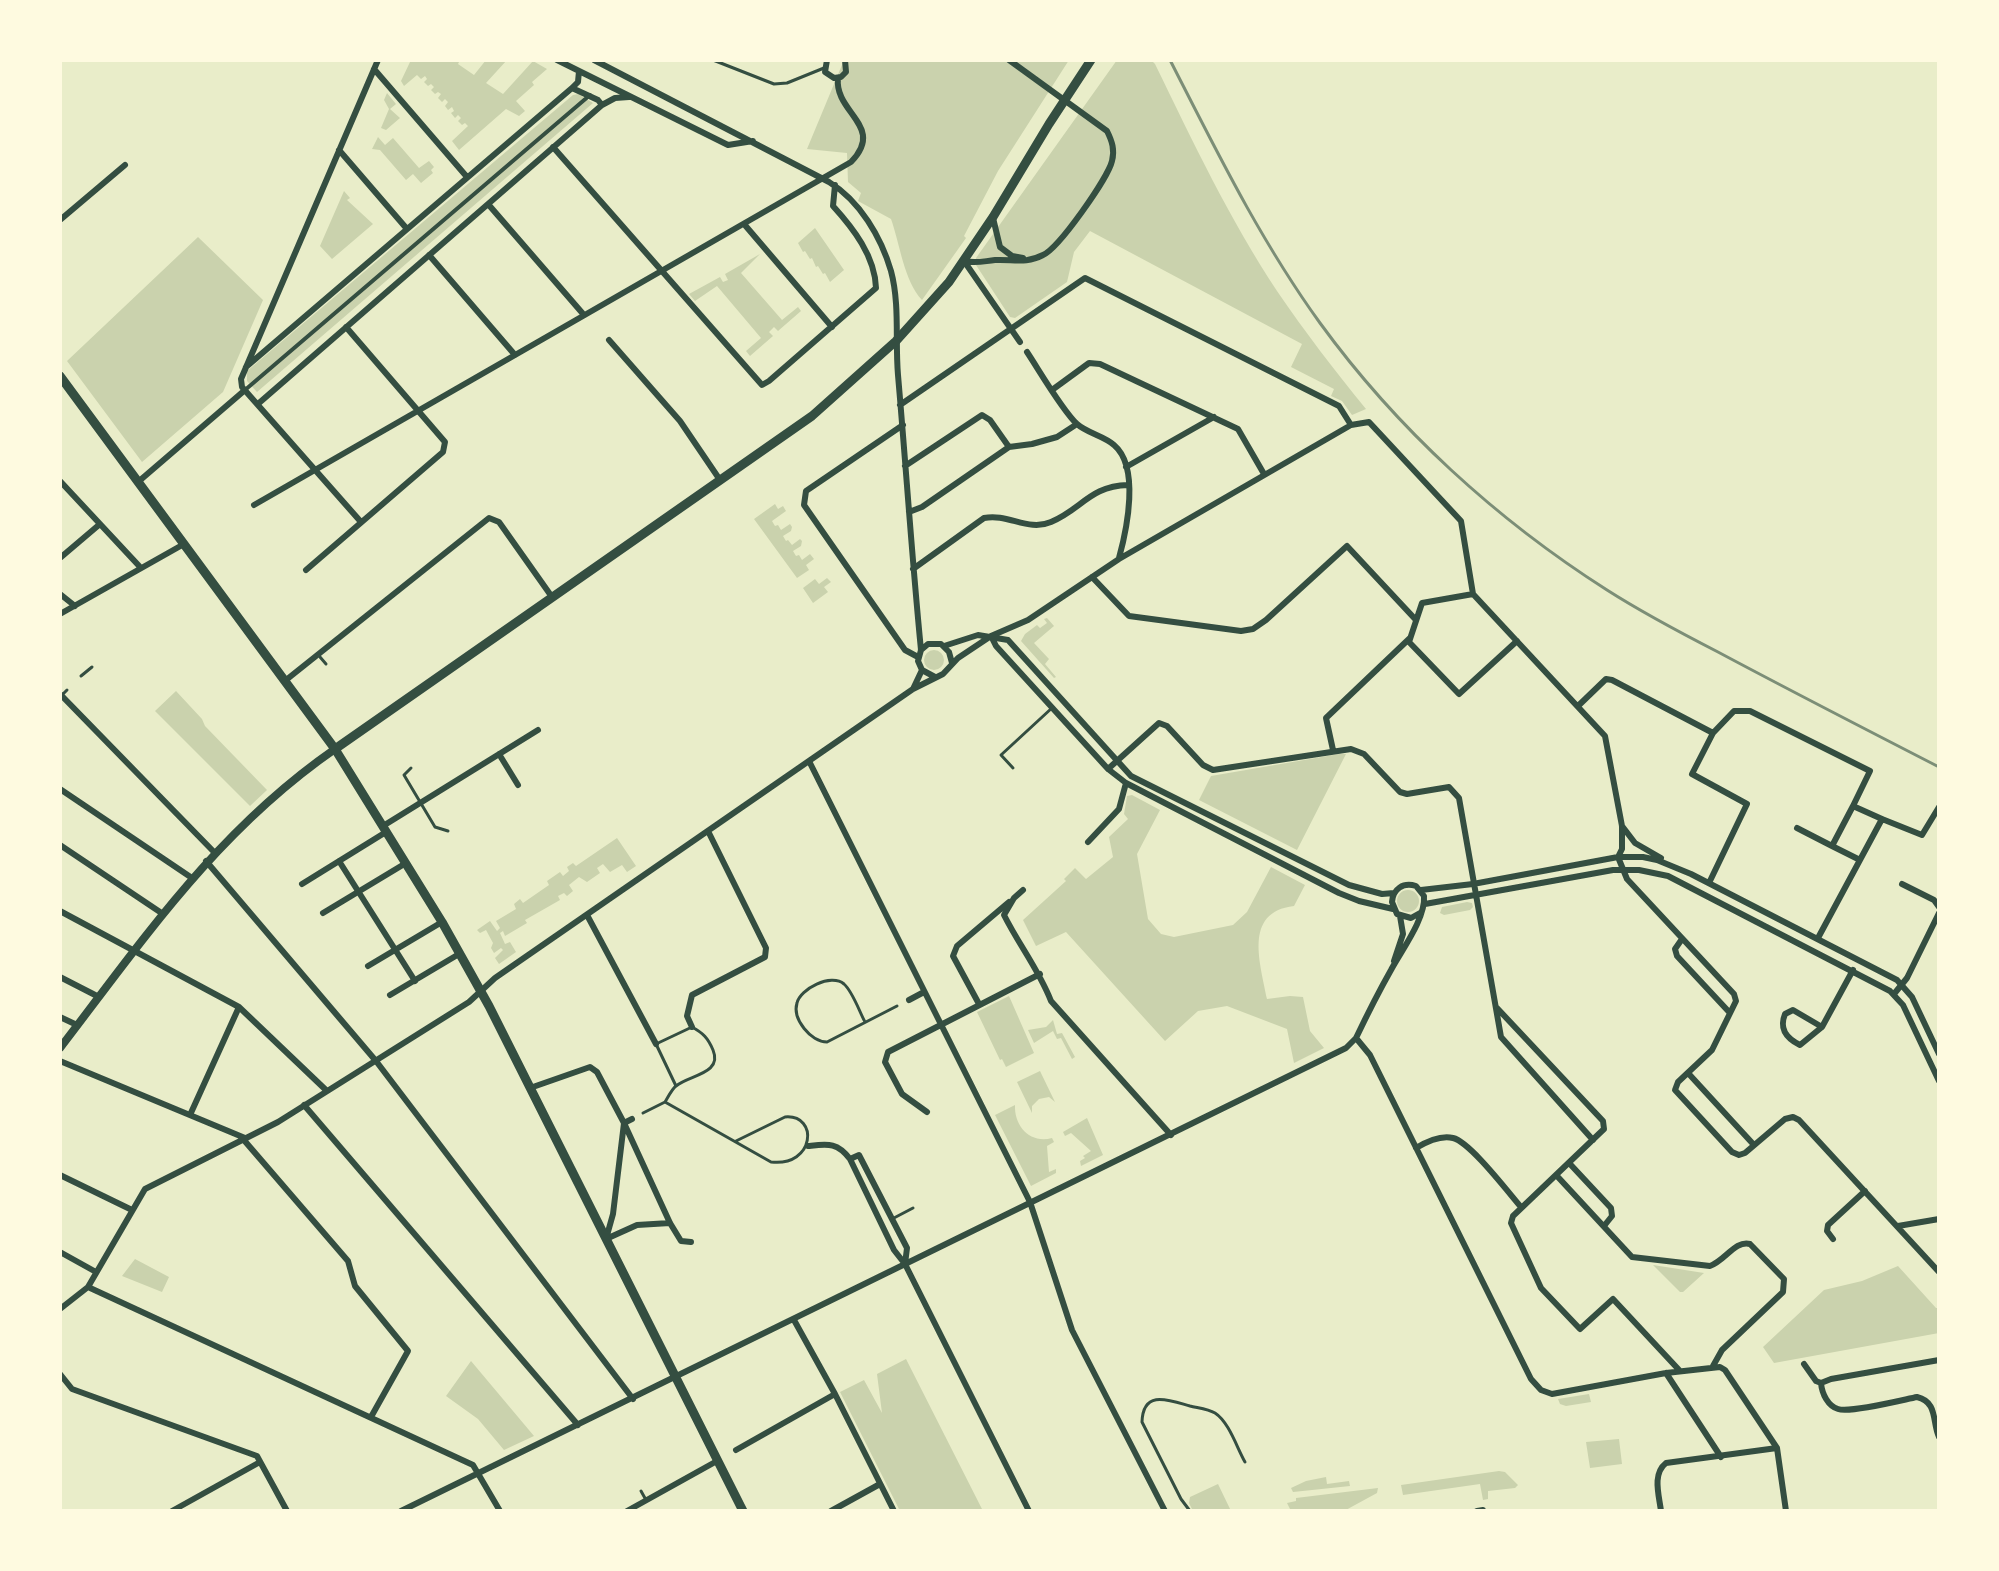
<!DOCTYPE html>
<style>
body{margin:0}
#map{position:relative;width:1999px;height:1571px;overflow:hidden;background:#e9edc9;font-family:"Archivo Narrow",sans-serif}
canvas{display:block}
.frame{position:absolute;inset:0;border:62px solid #fefae0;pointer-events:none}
</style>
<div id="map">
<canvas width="1999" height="1571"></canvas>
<div class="frame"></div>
</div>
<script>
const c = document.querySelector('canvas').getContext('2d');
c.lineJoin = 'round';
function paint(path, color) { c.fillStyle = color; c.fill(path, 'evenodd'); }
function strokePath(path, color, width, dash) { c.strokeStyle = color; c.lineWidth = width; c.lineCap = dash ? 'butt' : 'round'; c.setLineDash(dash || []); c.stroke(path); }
paint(new Path2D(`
 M405,60H460L458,64L474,75L486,60H507L486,83L503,94L533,61L547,69L532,82L534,85L516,101L525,111L519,116L506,109L459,150L452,141L468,126L465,123L462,125L458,121L461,118L458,115L455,118L451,113L454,111L452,107L448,110L445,106L448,102L445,99L442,102L438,98L441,94L438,92L435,94L431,90L434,87L431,84L428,86L424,82L427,79L425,76L421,79L417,75L404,86L401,81L410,62Z
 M844,60H1069L998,171L964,236L966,238L922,300C904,281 900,244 891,219L858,201L861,193L848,182L847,153L807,149Z
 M1117,60H1151L1155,64C1193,142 1230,220 1277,291C1305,332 1335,371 1366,409L1352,415L1342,401L1331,396L1334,389L1291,367L1302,344L1090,231L1074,252L1067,282L1015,318L1010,317L976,265V258Z
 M387,93L396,104L390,109L400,118L386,130L381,128L389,109L384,100Z
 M578,94L593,103L257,392L247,381V371L573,95Z
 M378,137L385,145L393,138L419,168L429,161L434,167L431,170L433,173L421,183L413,174L406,180L380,150L372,149Z
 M344,191L350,198L347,200L373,224L332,259L320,246Z
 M815,228L844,270L830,282L825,273L823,274L818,266L816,267L812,258L810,259L805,251L803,252L798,243Z
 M198,237L263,300L223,392L142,462L67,361Z
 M760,254L741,273L782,320L798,307L801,311L778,331L774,327L769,332L773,336L750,356L746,351L761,338L717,286L695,301L689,294L720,277L723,282L728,280L725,274Z
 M775,504L778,509L783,506L786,511L772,521L775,526L778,525L781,530L790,524L792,527L791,531L783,536L786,541L788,540L792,545L800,539L802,541L801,546L793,551L796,556L799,555L802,560L810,554L814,559L806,565L809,570L797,578L754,519Z
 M827,578L831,582L824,587L828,592L813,603L803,588L815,579L819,584Z
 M1047,618L1054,626L1034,643L1049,659L1045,664L1056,677L1054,678L1021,641L1025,634L1037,625L1040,628L1047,623L1044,619Z
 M924 660a10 10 0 1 1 20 0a10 10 0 1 1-20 0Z
 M176,691L202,719L205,726L267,790L250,806L155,711Z
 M1339,754H1346L1297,850L1199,800L1211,776Z
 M1132,795L1160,810L1137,854L1148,919L1161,934L1174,937L1233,925L1247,912L1271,867L1305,885L1294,906C1242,912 1261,965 1267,999L1290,996L1303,997L1310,1031L1324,1048L1294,1063L1287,1029L1227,1006L1198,1011L1165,1041L1066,932L1036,946L1023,920L1066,881L1064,879L1075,868L1086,879L1113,857L1109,837L1128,819L1124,814L1127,796Z
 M617,838L636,866L627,872L622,865L610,872L603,864L597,868L600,873L587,882L579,877L569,885L573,891L567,896L564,893L558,896L560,900L525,920L527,923L505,936L503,931L500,933L505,944L510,942L516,952L499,964L495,958L503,950L501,948L494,953L491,948L493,943L486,930L480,933L477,930L490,921L497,931L500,928L496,921L516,909L514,904L520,899L523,903L549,885L547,881L560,872L563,876L569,871L567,867L573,863L576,866Z
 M1397 901a11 11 0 1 1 22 0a11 11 0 1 1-22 0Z
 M1467,902L1472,903L1473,907L1470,910L1444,915L1440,913L1442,907Z
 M1009,996L1034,1053L1006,1067L1002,1059L1000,1060L977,1012Z
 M1053,1020L1057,1034L1062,1033L1075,1057L1072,1059L1061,1038L1057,1039L1053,1031L1034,1043L1028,1030L1046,1027Z
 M1040,1071L1055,1102L1049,1097L1039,1099L1032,1106V1113L1017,1082Z
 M1015,1105C1014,1126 1030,1144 1052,1138L1054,1142L1047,1146L1049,1172L1056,1169V1173L1031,1186L995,1115Z
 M1087,1118L1103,1155L1081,1166L1080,1161L1085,1158L1083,1156L1091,1151L1071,1133L1065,1136L1063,1132Z
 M135,1259L169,1277L162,1292L122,1276Z
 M1653,1265L1704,1273L1683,1292H1680Z
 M1898,1266L1936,1308H1939V1333L1774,1363L1763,1347L1824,1290L1862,1281Z
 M906,1359L983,1511H900L840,1392L864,1380L882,1413L877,1374Z
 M471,1361L534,1436L504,1450L478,1419L446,1396Z
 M1589,1394L1591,1402L1566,1406L1560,1404L1558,1399Z
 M1619,1439L1622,1464L1590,1468L1586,1442Z
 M1499,1471L1505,1472L1518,1485L1515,1488L1488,1491V1499L1483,1500L1480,1484L1403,1495L1401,1485Z
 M1326,1477L1327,1484L1349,1481L1350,1486L1293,1492L1291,1488L1306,1481Z
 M1218,1484L1231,1511L1192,1509L1189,1503L1190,1497Z
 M1378,1488L1377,1493L1344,1511H1291L1287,1503L1296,1501V1498Z`), '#cad2ad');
strokePath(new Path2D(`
 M713,60L774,84L787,83L824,68
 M320,657L326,664
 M81,676L92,667
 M62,695L67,690
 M411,768L404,775L435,827L448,831
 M1013,768L1001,755L1053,707
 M865,1022C859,1011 853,992 844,984C831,973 800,989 797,1003C792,1019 811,1042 827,1042L897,1006
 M665,1102C668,1097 672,1089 676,1086C689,1075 723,1074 713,1050C708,1038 703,1033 692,1027L656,1044L676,1086
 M643,1113L665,1102L771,1162C815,1167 819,1114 785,1117L736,1141
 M892,1219L913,1208
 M641,1491L646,1500
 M1190,1511L1181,1499L1142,1422C1143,1389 1169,1400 1190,1406C1198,1408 1208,1409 1215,1413C1229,1422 1237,1448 1245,1462`), '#344e41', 3);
strokePath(new Path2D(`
 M245,390L590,95`), '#344e41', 4);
strokePath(new Path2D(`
 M557,60L728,145L753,141
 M594,60L829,182C860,201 881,237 891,271C900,305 895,340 898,375C906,467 912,559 921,650L918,661L922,670L935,677
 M827,60L825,72L834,78L841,77L846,72L845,60
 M374,69L467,177
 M572,88L598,100L602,105
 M553,147L762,385L769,381L876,288C875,256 853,228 833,206L835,185
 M339,150L407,229
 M488,204L584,315
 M993,218L1000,247L1012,256L1023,258
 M60,220L125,165
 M744,224L832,327
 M429,255L515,355
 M964,261C976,264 984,261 995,260C1013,259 1026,264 1043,255C1059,248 1108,178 1112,161C1115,150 1112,141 1107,131L1009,60
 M964,261L1020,342
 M609,340L680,421L720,480
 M1027,352C1039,370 1062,410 1077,424C1087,433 1104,436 1114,445C1140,467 1127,529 1119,558
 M246,367L572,88L578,82L579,71
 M1052,390L1089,363L1100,364L1238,429L1264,474
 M259,403L602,105L615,98L629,97
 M900,405L1085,278L1339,406L1351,425
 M903,425L806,491L804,505L905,650L918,657
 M905,466L982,415L990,420L1009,447
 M1126,467L1214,417
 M60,481L141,568
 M138,482L245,390
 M254,505L851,162C886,126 834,113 838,78
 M909,512L922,507L1009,447L1032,444L1057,437L1077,424
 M361,522L242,387L241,379L378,60
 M60,558L100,524
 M913,569L984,518C1008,513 1028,532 1051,522C1082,509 1090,486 1128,485
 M306,570L443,452L445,442L346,327
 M1092,577L1129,616L1241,631L1253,629L1266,620L1347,546L1416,620
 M60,594L75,606
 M1473,594L1422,603L1409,642L1459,694L1517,641
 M60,614L184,544
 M991,636L996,646L1108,769L1126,783L1339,893L1359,901L1393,909
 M944,646L978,635L1008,640L1131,776L1349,885L1382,894L1394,893
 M921,650L928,644H941L949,652L952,663
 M286,680L489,518L499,522L552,597
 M913,689L922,670
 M60,694L214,852
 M1578,706L1606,679L1612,680L1713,733L1734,711H1750L1870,771L1853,806
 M1333,750L1326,718L1410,638
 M499,754L518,785
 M809,761L1030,1202L1072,1330L1165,1511
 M1108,769L1159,723L1167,726L1203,765L1213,770L1351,749L1364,754L1400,792L1407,794L1449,787L1459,798L1501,1037L1593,1140
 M60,789L192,878
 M1882,819L1922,835L1939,807
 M383,826L538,730
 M1622,826L1635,843L1661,858
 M1797,828L1832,846
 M1088,842L1119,809L1126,783
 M60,845L163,914
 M206,861L376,1061L633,1399
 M339,861L415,981
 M1709,883L1747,804L1692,774L1713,733
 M302,884L386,832
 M1902,884L1934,900L1939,907
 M1023,890L1014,898L1004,915C1019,945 1039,970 1051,1001L1171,1135
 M1421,890L1473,884L1618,857H1643L1657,860L1691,874L1897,980L1912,997L1939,1054
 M1425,904L1613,870H1639L1668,876L1890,991L1903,1005L1939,1081
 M60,911L239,1007L327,1091
 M323,913L406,863
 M587,915L656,1044
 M1818,938L1882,819L1853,806L1832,846L1858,859
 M1682,939L1675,949L1677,956L1730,1013
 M1394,961L1403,934L1400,916
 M368,966L442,922
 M60,977L99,997
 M1894,994L1907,978L1939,913
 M390,995L459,954
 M909,1000L924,992
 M979,1004L953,956L957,946L1009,902
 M1497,1008L1603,1121L1604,1129L1513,1216L1511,1223L1541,1288L1580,1329L1613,1299L1680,1371
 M60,1017L77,1025
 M692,1027L687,1016L692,995L765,957L766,948L708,831
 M1822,1027L1800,1045C1786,1038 1779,1029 1785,1014L1793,1010L1822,1027L1853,970
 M1356,1038L1370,1055L1531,1379L1541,1390L1552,1394L1666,1373L1720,1367L1725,1370L1777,1448L1786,1511
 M60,1061L245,1138
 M1688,1073L1754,1145
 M530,1088L590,1067L597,1072L624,1123L670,1223L681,1241L691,1242
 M304,1105L578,1425
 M927,1112L902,1094L885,1062L888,1052L1040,974
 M190,1115L239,1007
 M632,1119L624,1123L613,1214L606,1239L637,1225L670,1223
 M243,1139L348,1261L355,1286L408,1351L371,1417
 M808,1146C828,1144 837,1142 850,1159L894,1250L905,1264L1029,1511
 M1416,1148C1426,1142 1441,1135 1453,1138C1470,1142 1508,1192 1521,1207
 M850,1159L859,1155L907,1248L905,1264
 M1570,1164L1611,1208L1612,1216L1604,1226
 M60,1175L132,1210
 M1557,1176L1632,1257L1710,1266C1725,1261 1735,1240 1750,1244L1784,1279L1783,1292L1722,1350L1713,1366
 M1898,1226L1939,1219
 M1833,1239L1827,1231L1828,1225L1865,1191
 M60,1252L96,1272
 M88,1287L473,1465L500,1511
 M60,1309L88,1287L145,1189L278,1122L469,1002L495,978L913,689L943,674L958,658L991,636L1028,620L1119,559L1351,425L1369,422L1461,521L1473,594L1605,736L1622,826V849L1618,857L1627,879L1734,994L1736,1001L1712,1050L1678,1082L1675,1090L1732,1152L1739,1155L1745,1153L1785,1119L1793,1117L1799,1120L1939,1272
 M794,1320L835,1394L894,1511
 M1939,1360L1831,1379L1821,1383C1822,1394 1828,1406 1838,1409C1850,1413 1902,1400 1917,1397C1938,1402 1932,1422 1939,1437
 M1804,1364L1816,1381L1821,1383
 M1666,1373L1721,1457
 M60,1374L72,1389L257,1456L287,1511
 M736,1450L835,1394
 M172,1511L260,1462
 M401,1511L1346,1048L1356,1038C1367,1015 1378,993 1391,970C1401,951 1426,918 1424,896L1416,886C1403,882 1393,889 1392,902L1397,914L1411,918L1420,913
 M627,1511L717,1461
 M831,1511L880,1484
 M1477,1511L1483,1510
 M1661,1511C1659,1495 1652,1474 1666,1463L1777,1448`), '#344e41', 6);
strokePath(new Path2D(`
 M60,1048C145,937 218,830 335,749`), '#344e41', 8);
strokePath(new Path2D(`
 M60,376L335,749L442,922L489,1006L743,1511
 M335,749L812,416L896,341L949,282L993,217L1049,124L1091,60`), '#344e41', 9);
strokePath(new Path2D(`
 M1170,60C1216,150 1260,240 1320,323C1397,429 1497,520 1607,590C1643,613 1681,633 1718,652C1791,691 1865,729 1939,767`), '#7c8e77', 3);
</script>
